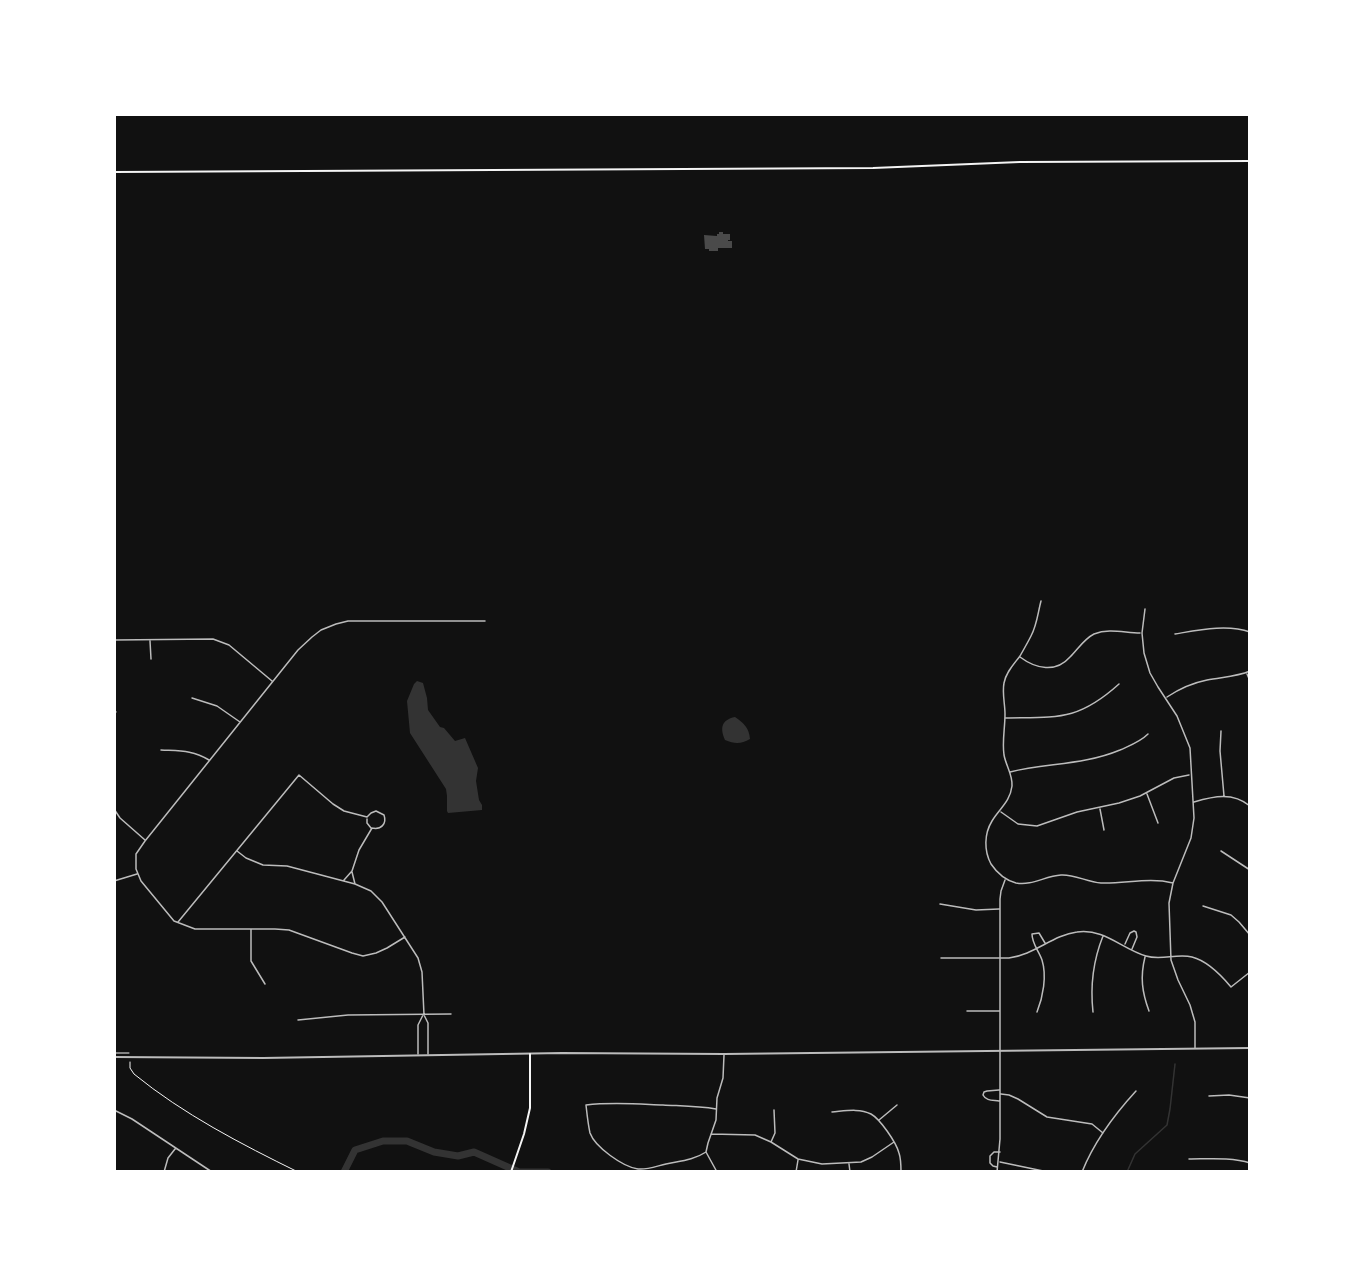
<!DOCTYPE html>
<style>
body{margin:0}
#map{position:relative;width:1364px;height:1286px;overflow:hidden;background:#111;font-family:Manrope,sans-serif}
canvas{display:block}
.frame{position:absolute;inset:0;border:116px solid #fff;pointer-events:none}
</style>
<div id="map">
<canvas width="1364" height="1286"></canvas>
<div class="frame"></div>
</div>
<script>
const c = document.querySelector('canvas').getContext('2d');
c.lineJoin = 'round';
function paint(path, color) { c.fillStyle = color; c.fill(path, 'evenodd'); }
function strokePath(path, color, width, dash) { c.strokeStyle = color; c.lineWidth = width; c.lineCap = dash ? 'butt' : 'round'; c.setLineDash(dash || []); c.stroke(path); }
paint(new Path2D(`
 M417,681L423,683L427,698L428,710L440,727L444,728L455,741L465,738L478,768L476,781L479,800L482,805V810L448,813L447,811V796L446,789L410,733L407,701L414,684Z
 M735,717C744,723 749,728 750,739C741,744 735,744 725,740C720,728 721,720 735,717Z`), '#333');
strokePath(new Path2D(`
 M1127,1172L1135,1154L1167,1125L1170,1109L1175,1064`), '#333', 1.5);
strokePath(new Path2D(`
 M344,1172L355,1150L383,1141H407L434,1152L458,1156L474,1152L519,1172H548`), '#333', 7);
paint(new Path2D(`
 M719,232H723V234H730V240H728V241H732V248H718V251H709V249H705L704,235L717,236V234H719Z`), '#4a4a4a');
strokePath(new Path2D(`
 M114,1053H129
 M130,1062V1068L134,1074C183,1114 241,1144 298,1172`), '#f5f5f5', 1);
strokePath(new Path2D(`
 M1041,601C1038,612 1037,625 1031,636C1028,642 1024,649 1020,656C1014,664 1006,672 1004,683C1002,693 1005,704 1005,714C1005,728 1002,742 1004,755C1006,766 1013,775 1012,786C1010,802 1000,808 992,821C984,834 984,851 991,864C997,873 1005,880 1016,883C1032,886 1045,876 1061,875C1074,874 1087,882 1101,883C1125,884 1149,877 1173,883
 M1145,609L1142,633L1144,653L1150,673L1158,687L1177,716L1190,748L1194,818L1191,838L1173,883L1169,903L1171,960L1178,980L1190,1005L1195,1022V1048
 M1175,634C1199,630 1227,624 1250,632
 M114,640L213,639L229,645L272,681
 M150,641L151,659
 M1020,657C1036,669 1056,673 1070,657C1078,649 1084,639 1094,634C1109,628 1125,633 1140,633
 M1247,674L1250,681
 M1167,697C1179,689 1192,683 1207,680C1221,677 1236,677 1250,671
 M192,698L217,706L240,722
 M114,711L116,712
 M1006,718C1058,717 1078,721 1119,684
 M1221,731L1220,751L1224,796
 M161,750C180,751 193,750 209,760
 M1010,772C1048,763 1084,765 1120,750C1131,745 1140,742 1148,734
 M1147,794L1158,823
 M1194,802C1214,796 1233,792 1250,806
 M114,809L120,818L145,840
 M1100,809L1104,830
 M1001,812L1018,824L1037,826L1077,812L1119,803L1140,796L1174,778L1189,775
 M367,817L371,813L376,811L384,815C387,824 381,830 372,828
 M367,819V823L371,828
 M237,851L246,858L263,865L287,866L355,884L371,891L382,902L418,958L422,972L424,1015L428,1023V1054
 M1221,851L1250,870
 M352,872L355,884
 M344,880L352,871L359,850L372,828
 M114,881L137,874
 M940,904L976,910L999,909
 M1203,906L1231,915L1239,922L1250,935
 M178,922L299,775L333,804L344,811L367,817
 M251,929V961L265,984
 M405,937L387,948L376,953L363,956L352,953L289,930L275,929H195L174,921L141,881L136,869V854L145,841L298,650L312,637L321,630L336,624L348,621H485
 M1125,944L1130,933L1134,931L1136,932L1137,937L1132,949
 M1145,957C1140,977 1142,992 1149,1011
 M941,958H1009C1034,955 1053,935 1077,932C1104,928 1122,949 1146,956C1161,961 1177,953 1192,957C1208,961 1221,975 1231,987L1250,972
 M967,1011H999
 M1037,1012C1043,997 1047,976 1042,960C1039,951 1032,944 1032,934L1039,933L1045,943
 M1093,1012C1090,985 1093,961 1103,936
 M298,1020L348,1015L451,1014
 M418,1054V1025L423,1015
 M1001,1094L1009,1095L1018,1099L1047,1117L1092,1124L1103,1133
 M1209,1096L1229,1095L1250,1098
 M999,1101C993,1100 986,1101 983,1095L984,1092L987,1091L999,1090
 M114,1110L132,1119L212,1172
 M832,1112C845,1111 859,1108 871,1114C880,1119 896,1142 899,1153C901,1159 901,1166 901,1172
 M879,1120L897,1105
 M711,1134L755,1135L771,1142L798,1159L822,1164L861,1162L872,1157L894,1142
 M771,1142L775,1133L774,1110
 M706,1152C694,1160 680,1161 666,1164C657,1166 647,1170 638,1169C623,1167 595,1147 590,1133C588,1124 587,1114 586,1105C612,1102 637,1104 663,1105C681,1106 698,1106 716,1109
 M1189,1159C1208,1159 1232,1157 1250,1163
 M1000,1162L1048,1172
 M849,1164L850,1172
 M997,1167L993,1166L990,1163V1156L994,1152H1000
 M164,1172L168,1158L175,1149
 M717,1172L706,1152L708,1143L716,1120L717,1098L723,1078L724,1055
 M796,1172L798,1160
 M997,1172L1000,1139V899L1001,891L1005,880
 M1082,1172C1094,1142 1114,1115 1136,1091`), '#bcbcbc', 1.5);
strokePath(new Path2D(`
 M114,1057L263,1058L562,1053L724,1054L1250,1048`), '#bcbcbc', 2);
strokePath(new Path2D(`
 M114,172L873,168L1020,162L1250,161
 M511,1172L524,1134L530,1108V1054`), '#f5f5f5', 2);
</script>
